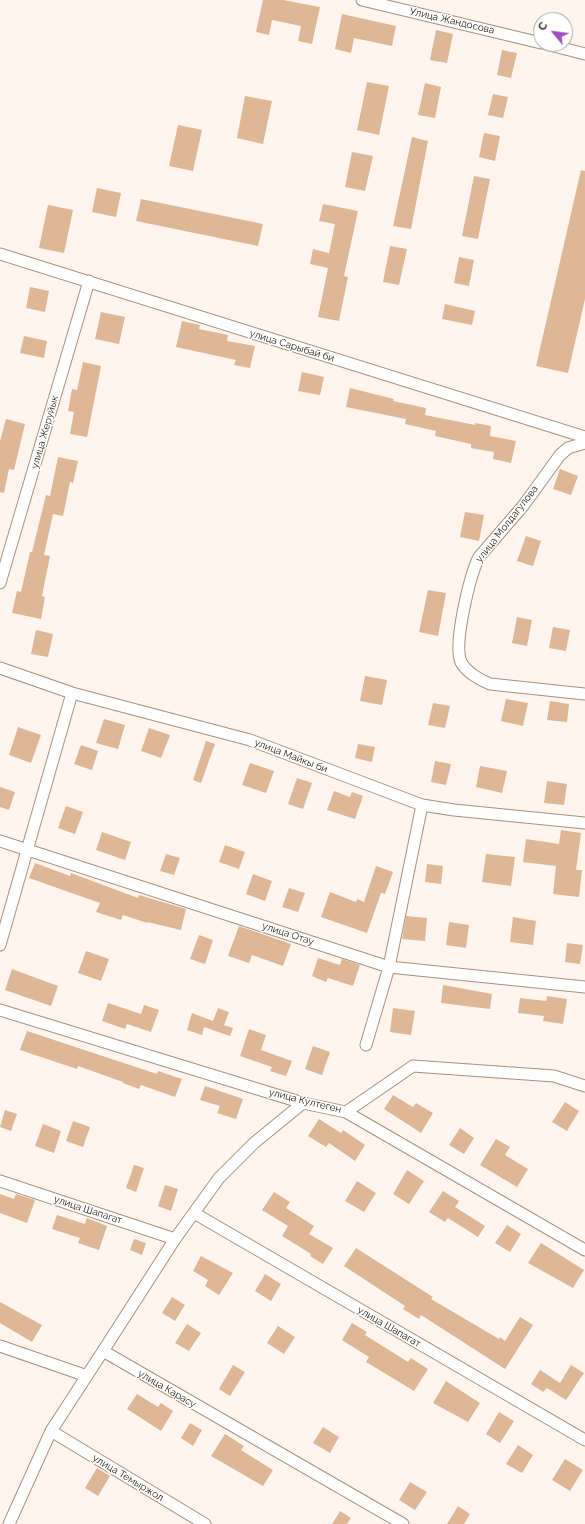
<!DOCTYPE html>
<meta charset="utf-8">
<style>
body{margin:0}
#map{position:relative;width:585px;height:1524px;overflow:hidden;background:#fff5ee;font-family:Raleway,sans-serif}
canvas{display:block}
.north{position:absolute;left:533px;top:12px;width:40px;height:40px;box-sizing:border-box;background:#fff;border:1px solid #a8a5a2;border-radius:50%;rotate:299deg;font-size:11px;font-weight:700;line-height:16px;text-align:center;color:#251e17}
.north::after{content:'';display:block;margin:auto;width:14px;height:18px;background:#a050c0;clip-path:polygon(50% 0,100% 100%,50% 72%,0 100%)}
</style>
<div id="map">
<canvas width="585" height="1524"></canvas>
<div class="north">С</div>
</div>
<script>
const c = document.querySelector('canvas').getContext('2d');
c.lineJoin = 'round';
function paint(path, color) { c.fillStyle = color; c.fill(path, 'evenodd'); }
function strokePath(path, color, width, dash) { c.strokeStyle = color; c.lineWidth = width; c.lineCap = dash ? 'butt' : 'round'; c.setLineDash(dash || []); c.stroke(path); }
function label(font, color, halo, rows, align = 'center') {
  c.font = font + ' Raleway,sans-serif'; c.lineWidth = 3; c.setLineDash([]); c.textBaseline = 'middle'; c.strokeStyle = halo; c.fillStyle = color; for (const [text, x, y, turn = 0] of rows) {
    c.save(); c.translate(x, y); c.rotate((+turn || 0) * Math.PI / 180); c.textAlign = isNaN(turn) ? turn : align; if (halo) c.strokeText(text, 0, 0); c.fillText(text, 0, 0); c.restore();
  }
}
paint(new Path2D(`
 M263,0H283L320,7L312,44L298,41L301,26L272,20L269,35L256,32Z
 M342,14L396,26L392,46L354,38L351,53L335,49Z
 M436,30L453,34L447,63L430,60Z
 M502,50L517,53L511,78L497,75Z
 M367,82L389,86L379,135L357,130Z
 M425,83L441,87L435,118L418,115Z
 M493,94L508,97L503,118L488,115Z
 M245,96L272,101L263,144L237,138Z
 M178,125L202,130L193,171L169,166Z
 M484,133L500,136L495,161L479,157Z
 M412,137L428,141L411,229L393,226Z
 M352,152L373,156L365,191L345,187Z
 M581,170L585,171V299L568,373L536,366Z
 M474,176L490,179L478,239L462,236Z
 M97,188L121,193L116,217L92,212Z
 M141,199L263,224L258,246L136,221Z
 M323,204L358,211L344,276L348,277L339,321L318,317L328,268L310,264L313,249L329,253L335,224L319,221Z
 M48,205L73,210L64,253L39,248Z
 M390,246L407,249L399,285L383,282Z
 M459,257L474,260L469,286L454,283Z
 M30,287L49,291L45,312L26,308Z
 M445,304L475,311L472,325L442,319Z
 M101,312L125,317L119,344L95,339Z
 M182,321L200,325L199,329L228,335L227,341L255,346L250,368L234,365L236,360L176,347Z
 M24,336L47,341L44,358L20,353Z
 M83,362L101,366L87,437L70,434L74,412L68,411L72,389L77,390Z
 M302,372L324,377L320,395L298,391Z
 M350,388L394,399L393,401L426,408L425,415L475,425V423L491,426L490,436L516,441L511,463L493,459L494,452L471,448V444L435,436L436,431L405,424L406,419L346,407Z
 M6,419L25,424L14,470L9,469L4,493L0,492V441Z
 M58,457L78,461L73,483L70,482L63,516L53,514L44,555L50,556L42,596L45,597L41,619L12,613L17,591L21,592L30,552H32L46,495L50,496Z
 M560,469L578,476L571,495L553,489Z
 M465,512L484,515L479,541L460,537Z
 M526,536L541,541L533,566L517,561Z
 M428,590L446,593L438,636L419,632Z
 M517,617L532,620L527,646L512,643Z
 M553,627L570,630L566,651L549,648Z
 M36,630L53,634L48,657L31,654Z
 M365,676L387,680L382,705L360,701Z
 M506,699L528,703L523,726L501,721Z
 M550,701L569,704L567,722L547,720Z
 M433,703L450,706L445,728L428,725Z
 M104,719L125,725L118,749L96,743Z
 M18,727L41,735L31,763L9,755Z
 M149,728L170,735L161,758L141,751Z
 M206,741L215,744L201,783L193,780Z
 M358,744L375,747L372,762L355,758Z
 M81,745L98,751L92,770L74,764Z
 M435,761L451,764L446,785L431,782Z
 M250,763L274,771L266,793L242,785Z
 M480,766L507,771L502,793L476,787Z
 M297,778L312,783L303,809L288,804Z
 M547,781L567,784L564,805L544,803Z
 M0,787L15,792L9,810L0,807Z
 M334,791L350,797L352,792L363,796L355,819L327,810Z
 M66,806L83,812L75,834L58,828Z
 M561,830L581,833L576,870H582L579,897L553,894L556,866L523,862L526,839L559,844Z
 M102,832L131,842L125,860L96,850Z
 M225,845L245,852L239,869L219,862Z
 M166,854L180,858L174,875L160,871Z
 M486,854L515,857L511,886L482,882Z
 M35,863L70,876L71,873L138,898L139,895L186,909L181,930L147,922V923L123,915L121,920L96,912L100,903L29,878Z
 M427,864L443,866L441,884L425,882Z
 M376,866L393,872L385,894L381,893L367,933L321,917L330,892L356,902L357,899L364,902Z
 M253,874L272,881L265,901L246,894Z
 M289,888L305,893L298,912L282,907Z
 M406,916L427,918L425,941L402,939Z
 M513,917L536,921L533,945L510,942Z
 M449,922L469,925L466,948L446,945Z
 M239,926L291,944L283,966L252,955L249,963L228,956Z
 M199,935L213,940L205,964L190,959Z
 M567,943L583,945L580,964L565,962Z
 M86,951L109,959L101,981L78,973Z
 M318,958L340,965L342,959L360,965L353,986L328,978L326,982L312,976Z
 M12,969L58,986L51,1006L5,990Z
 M443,985L492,994L490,1009L441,1003Z
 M547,996L567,999L563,1024L543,1021L544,1016L518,1013L520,998L546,1001Z
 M108,1003L141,1014L144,1005L159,1010L151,1032L127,1024L125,1029L102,1021Z
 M218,1008L229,1012L224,1025L233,1028L230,1036L204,1027L202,1035L187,1030L192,1013L213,1021Z
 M393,1008L415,1011L411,1035L390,1032Z
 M249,1029L266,1035L261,1050L292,1061L286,1076L270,1071L272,1067L240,1056Z
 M27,1031L157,1074L158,1071L182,1079L175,1097L141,1085L139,1089L123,1083V1082L78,1066L77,1069L20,1050Z
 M313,1046L330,1052L322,1075L305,1069Z
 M205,1086L243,1099L236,1119L217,1113L220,1106L200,1100Z
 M393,1095L413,1107L416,1103L433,1113L421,1133L384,1109Z
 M565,1102L579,1111L567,1131L552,1122Z
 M5,1110L17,1114L11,1131L0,1127Z
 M319,1119L341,1133L343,1130L365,1145L355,1161L329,1143L326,1147L308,1136Z
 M73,1121L90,1127L83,1147L66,1141Z
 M43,1124L61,1131L54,1153L35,1146Z
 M460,1128L474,1138L464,1154L449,1145Z
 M496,1139L510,1147L505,1155L528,1169L517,1187L480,1165Z
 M134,1165L144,1168L136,1192L126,1188Z
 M407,1170L424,1181L409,1204L393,1194Z
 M357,1181L376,1193L364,1212L345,1201Z
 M165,1185L178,1189L171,1211L158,1206Z
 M443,1191L459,1201L455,1207L485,1226L478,1237L448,1218L445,1222L429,1212Z
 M274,1192L290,1202L286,1208L314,1226L309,1234L333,1248L323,1264L310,1256L311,1254L282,1236L288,1226L262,1210Z
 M0,1194L14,1199L16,1194L35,1200L27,1223L0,1213Z
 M57,1215L85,1224L87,1218L107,1226L99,1250L78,1243L80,1238L52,1229Z
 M507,1225L521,1234L510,1252L495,1243Z
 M134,1239L146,1243L142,1255L130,1250Z
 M541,1243L584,1270L573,1288L528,1263Z
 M356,1248L433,1297L431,1299L499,1339L500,1337L505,1341L520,1317L533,1325L505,1369L421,1315L419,1319L403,1309L405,1306L344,1266Z
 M201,1256L233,1273L219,1295L205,1286L208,1280L193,1271Z
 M265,1274L281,1284L271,1301L255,1291Z
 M172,1297L185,1305L175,1321L162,1313Z
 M0,1302L42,1325L32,1342L0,1323Z
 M352,1323L367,1332L365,1335L408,1362L411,1358L428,1369L414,1391L366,1362L369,1357L342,1340Z
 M187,1324L201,1333L189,1351L175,1343Z
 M278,1326L295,1337L284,1354L267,1343Z
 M233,1365L245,1372L230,1396L219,1389Z
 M571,1365L584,1373L566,1400L547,1388L543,1392L531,1384L540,1370L560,1383Z
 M446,1381L480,1403L468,1422L433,1403Z
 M137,1394L158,1407L161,1403L173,1411L161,1431L127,1409Z
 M499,1412L514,1421L500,1443L486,1434Z
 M190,1423L202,1430L193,1446L181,1438Z
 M323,1427L339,1437L330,1453L313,1443Z
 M225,1434L244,1446L241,1450L273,1470L263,1486L211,1456Z
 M518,1445L533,1455L522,1473L506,1464Z
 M565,1459L583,1470L570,1491L552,1480Z
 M97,1468L110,1476L98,1496L85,1488Z
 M410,1482L427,1492L415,1510L399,1500Z
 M458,1506L470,1514L464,1524H447Z
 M340,1511L351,1518L347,1524H332Z`), '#ddb796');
const minor = new Path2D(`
 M362,0L541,43
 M546,44L585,54
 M0,254L585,437
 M585,443L568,448L560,455L523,506L479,557C470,575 453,644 461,662C466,672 480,680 490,684L585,694
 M0,583L89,281
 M0,668L72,693L250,740L422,805L454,810L585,823
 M0,841L389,967L585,987
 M0,945L72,693
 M0,1010L303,1103L346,1112L585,1250
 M366,1045L389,967L422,805
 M346,1112L413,1066L554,1076L585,1086
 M0,1181L175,1239
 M194,1213L585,1440
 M0,1346L87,1376
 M103,1351L175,1239L219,1178L254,1143L303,1103
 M51,1431L205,1524
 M9,1524L51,1431L103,1351L403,1524`);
strokePath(minor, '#a6917f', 13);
strokePath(minor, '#fff', 11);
label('10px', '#251e17', '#fff', [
 ["Улица Жандосова",452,21,13],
 ["улица Сарыбай би",292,346,17],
 ["улица Жеруйык",45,432,-74],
 ["улица Молдагулова",507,524,-52],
 ["улица Майкы би",291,756,21],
 ["улица Отау",288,934,18],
 ["улица Култеген",305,1101,14],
 ["улица Шапагат",88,1210,18],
 ["улица Шапагат",389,1327,30],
 ["улица Карасу",167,1389,30],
 ["улица Темыржол",128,1478,31]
]);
</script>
